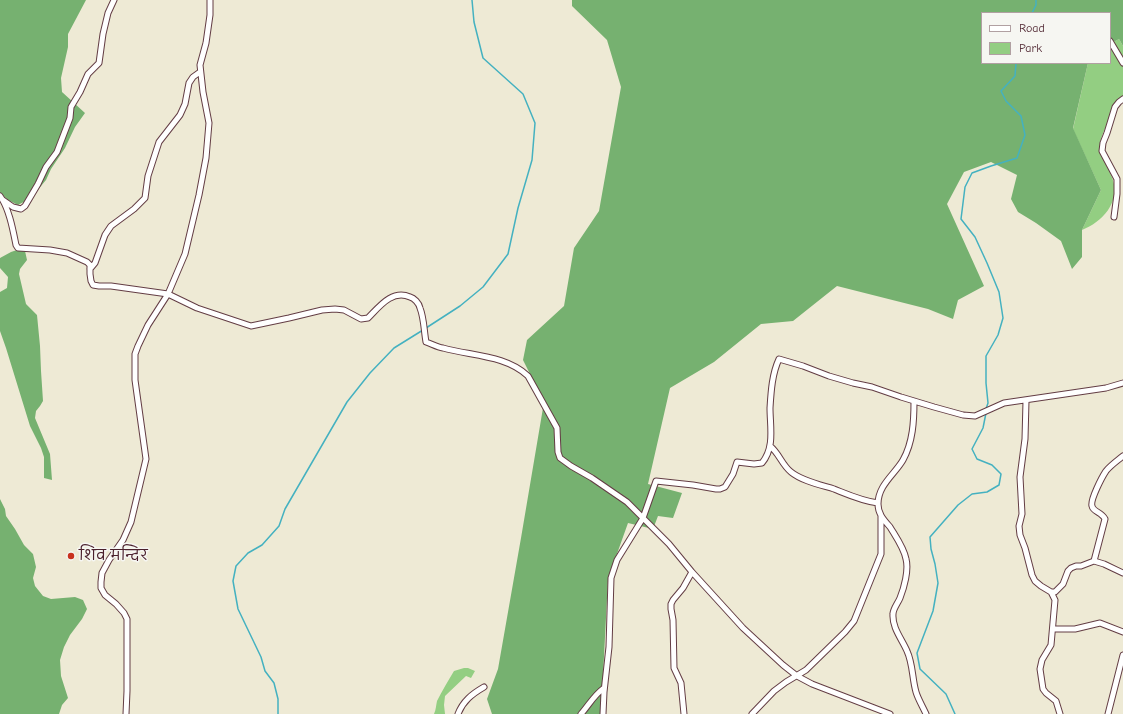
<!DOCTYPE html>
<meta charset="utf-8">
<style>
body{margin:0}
#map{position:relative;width:1123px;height:714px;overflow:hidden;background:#eeead5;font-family:"Comic Neue",sans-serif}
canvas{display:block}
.legend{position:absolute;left:981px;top:12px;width:130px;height:52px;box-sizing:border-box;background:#f6f6f2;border:1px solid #b1a0a2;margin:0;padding:5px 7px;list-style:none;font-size:12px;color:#4a1f2b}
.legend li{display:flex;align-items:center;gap:8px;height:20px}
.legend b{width:20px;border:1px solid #b1a0a2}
</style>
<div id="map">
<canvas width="1123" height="714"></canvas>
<ul class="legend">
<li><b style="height:5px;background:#fff"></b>Road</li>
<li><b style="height:11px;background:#93ce82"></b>Park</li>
</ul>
</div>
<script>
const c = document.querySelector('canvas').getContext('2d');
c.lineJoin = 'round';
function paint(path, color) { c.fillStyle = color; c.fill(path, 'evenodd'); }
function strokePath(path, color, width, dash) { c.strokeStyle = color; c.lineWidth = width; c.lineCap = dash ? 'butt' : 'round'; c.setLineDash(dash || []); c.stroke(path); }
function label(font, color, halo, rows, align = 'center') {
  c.font = font + ' "Comic Neue","Playpen Sans Deva",sans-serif'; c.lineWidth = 3; c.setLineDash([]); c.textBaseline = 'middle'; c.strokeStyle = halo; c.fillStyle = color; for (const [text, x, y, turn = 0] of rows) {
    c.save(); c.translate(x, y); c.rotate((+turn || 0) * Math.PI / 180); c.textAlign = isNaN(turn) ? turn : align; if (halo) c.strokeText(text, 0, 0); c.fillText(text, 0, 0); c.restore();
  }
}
paint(new Path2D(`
 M1119,39L1123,46V97C1119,100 1115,103 1113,108C1110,112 1110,116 1109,120C1105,129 1098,141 1100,152C1102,157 1105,161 1107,166C1109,170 1111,175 1113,180C1120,203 1102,222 1082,230L1101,190L1073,129L1088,63H1110V44Z
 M464,668H468L475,671L471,678L466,676L445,696L444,705L445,714H434C436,710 436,705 437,701C442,691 448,681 454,671Z`), '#93ce82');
paint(new Path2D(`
 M0,0H86L68,34V47L61,78L62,92L85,113L75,127L65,148L51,169L46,180L31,198L18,205L8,200L0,193Z
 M572,0H1123V46L1119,39L1110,44V13H982V63H1088L1073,128L1101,190L1082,230V257L1072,269L1061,241L1036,223L1018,212L1011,199L1017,175L991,162L964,172L947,204L984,286L958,300L953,319L928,309L837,286L793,321L761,324L714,362L670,388L648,484L682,493L673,518L658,516L653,529L628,523L608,579L601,714H492L487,699L498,669L521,538L544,402L523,360L527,340L564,306L574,248L599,211L621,87L607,40L572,6Z
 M17,250L25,251L27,260L20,269L19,274L26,304L37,315L40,346L41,371L43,401L40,406L36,411L35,418L50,454L52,480L44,478V457L41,448L30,426L6,348L0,331V292L7,288L8,277L0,268V258L11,252Z
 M0,499L5,509L6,516L15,529L24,545L33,554L36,567L33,578L35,586L43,596L51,599L75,597L83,600L87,609L82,619L70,635L64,647L60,660L61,676L68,698L62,705L59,714H0Z`), '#76b170');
strokePath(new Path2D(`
 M1032,13L1036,5V0
 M426,328L460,306L483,287L508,254L518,208L532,160L535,123L523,94L483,58L474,22L472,0
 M986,409L988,403L986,383V356L998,335L1003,318L999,292L987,263L975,237L961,219L965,187L972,173L991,166L1017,158L1025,135L1021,116L1006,101L1001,91L1015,76L1016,63
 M278,714V699L274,683L265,671L261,657L238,609L233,581L236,566L248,553L262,545L279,526L285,509L347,402L370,373L394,348L423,330
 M955,714L946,694L920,669L917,653L933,611L938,583L935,564L931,549L930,537L958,505L972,494L987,492L999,485L1001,474L992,465L977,459L972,449L983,428L986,413`), '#44b1c0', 1.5);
const minor = new Path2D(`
 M1110,41L1123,63
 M0,196C9,208 13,230 16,245L18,248L50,250L67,253L87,262L90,265V274L91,281L93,285L99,286H111L168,294L197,308L251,326L289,318L322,310L335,309L344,310L361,319L368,318C379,307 392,289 410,297C414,298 419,303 420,308C424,318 424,331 426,342C432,344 437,347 443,348C471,356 506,355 528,376L557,428L558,452L560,458L571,466L592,478L627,502L669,544L692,572L743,628L783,665L797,676L812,684L890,714
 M3,200L13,207L21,209L25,206L38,184L46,167L57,152L70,118L71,107L80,92L88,74L99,63L103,34L108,13L114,0
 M1114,217L1117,194V179L1102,151L1103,143L1107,133L1115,107L1119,102L1123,99
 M90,269L95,263L105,235L111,226L134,209L145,198L148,176L159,142L180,115L185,104L189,83L193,77L200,72
 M914,401C914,421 913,442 903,460C895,474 878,485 878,504C878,514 884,520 890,527C896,537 904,548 906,559C909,570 904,588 900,598C898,603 893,609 893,614C892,628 902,639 907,651C913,664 912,678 916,692C918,699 923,707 926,714
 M1026,401L1025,439L1020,477L1022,514L1019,526L1020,535L1025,548L1032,575L1035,581L1041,586L1051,592H1055L1063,584L1068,571L1071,568L1076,566H1081L1094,561L1104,564L1123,573
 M770,446C779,453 782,465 791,472C802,481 821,485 834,489C849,495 862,501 878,503
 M1094,561L1105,519C1102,512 1093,512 1092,506C1090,500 1102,477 1106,471C1111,465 1117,461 1123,456
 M1051,592L1055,600L1051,645L1042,660L1040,669L1043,689L1046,693L1056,701L1060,714
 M1053,629H1075L1100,623L1123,632
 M126,714L127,691V619L124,613L116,604L105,595L101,588V582L102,573L109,560L123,540L131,522L146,459L135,380V354L138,346L148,325L168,294L185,254L199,195L206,158L209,123L203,92L200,65L206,43L210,15V0
 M458,714C463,701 472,694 484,687
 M581,714C589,705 594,695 604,688
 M603,714L604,692L609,647L611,578L617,560L643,518L656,481L693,485L716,489H720L725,487L733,474L737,462L754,464L762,463C775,447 770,427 770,408C771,392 772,374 779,359L803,366L829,376L853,383L872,387L901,397L934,407L963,415L975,416L1004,403L1106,388L1123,383
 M684,714L681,683L674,668L673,620L671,609V604L673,600L683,588L692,572
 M752,714L774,691L786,682L806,670L845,632L854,621L881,554V516
 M1108,714L1123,655`);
strokePath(minor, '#633d44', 7);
strokePath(minor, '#fff', 5);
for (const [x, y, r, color] of [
 [71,556,4,"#c8321e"]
]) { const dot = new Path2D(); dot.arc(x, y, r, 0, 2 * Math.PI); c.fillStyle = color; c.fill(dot); strokePath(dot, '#f6f6f2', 1.5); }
label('14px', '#4a1f2b', '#f6f6f2', [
 ["शिव मन्दिर",79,556]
], 'left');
</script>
